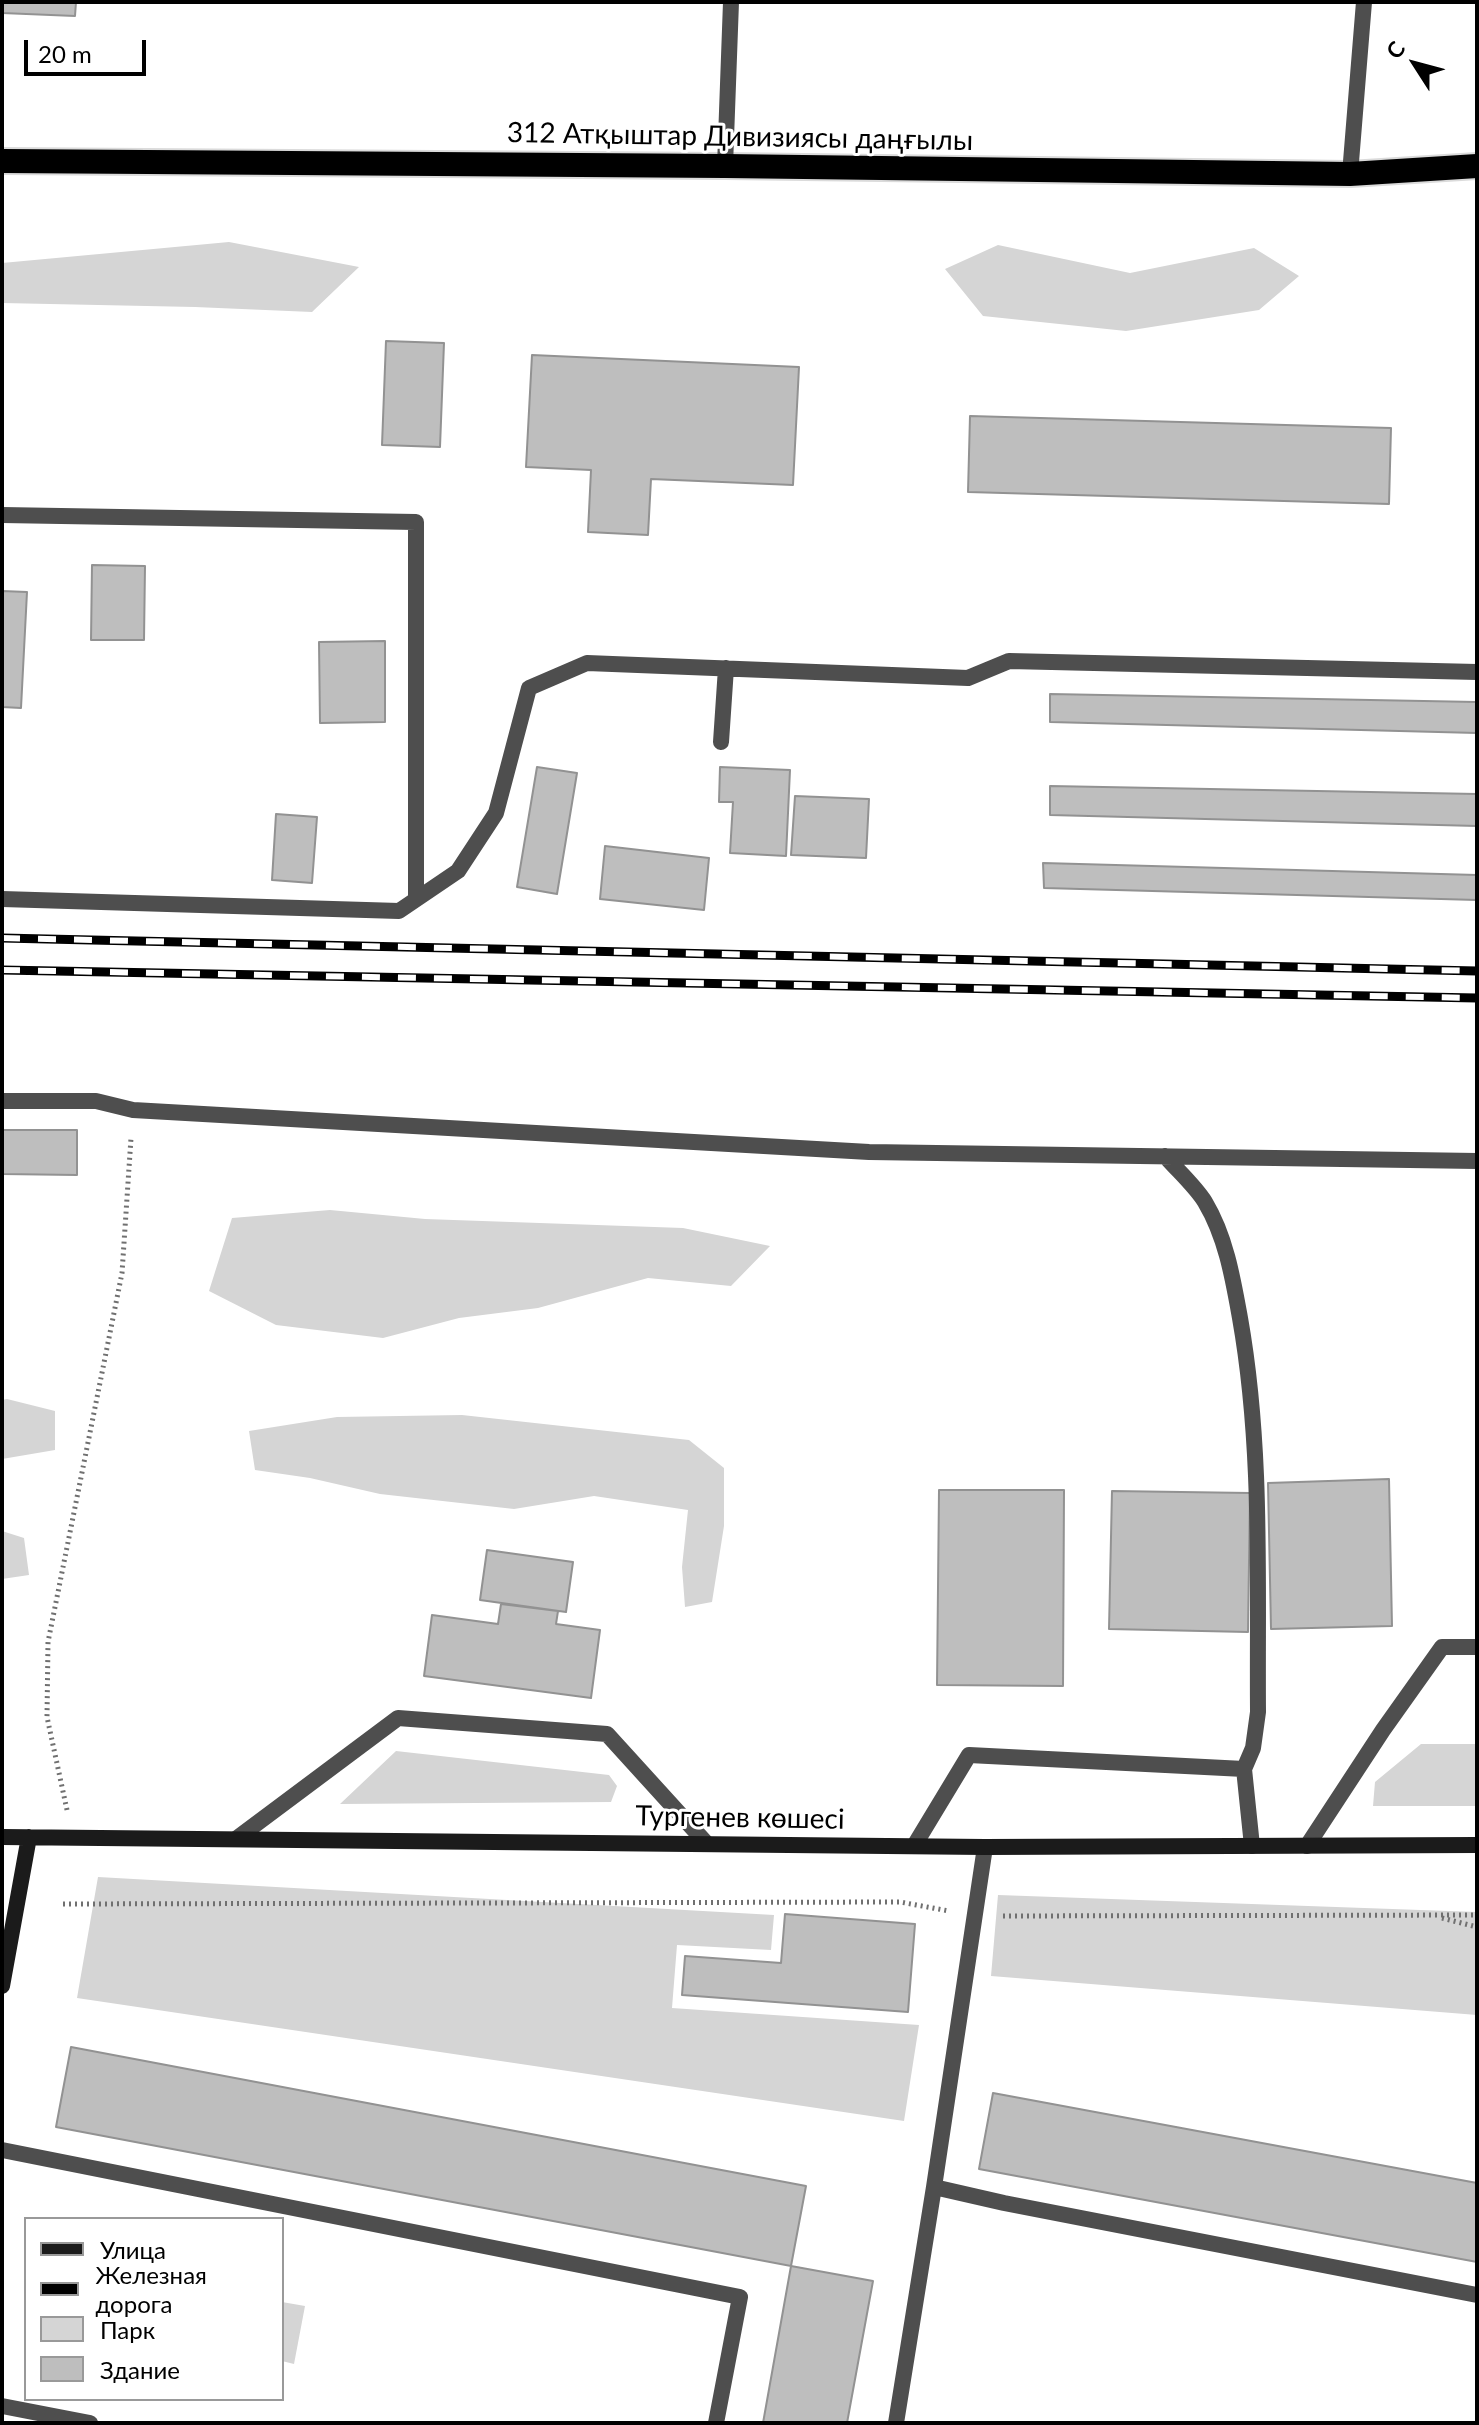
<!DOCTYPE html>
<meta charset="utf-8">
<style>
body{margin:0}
#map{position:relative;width:1479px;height:2425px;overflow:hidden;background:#fff;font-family:Lato,sans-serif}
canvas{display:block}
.frame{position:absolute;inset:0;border:4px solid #000;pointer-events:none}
.legend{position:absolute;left:24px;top:2217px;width:260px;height:184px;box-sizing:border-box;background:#fff;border:2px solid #999;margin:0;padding:10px 14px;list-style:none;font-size:24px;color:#000}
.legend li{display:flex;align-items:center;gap:16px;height:40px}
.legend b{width:40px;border:2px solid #999}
.north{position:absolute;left:1375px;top:24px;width:80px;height:80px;-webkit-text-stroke:6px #fff;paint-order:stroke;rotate:306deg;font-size:22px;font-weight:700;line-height:32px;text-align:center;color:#000}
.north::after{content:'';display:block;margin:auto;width:28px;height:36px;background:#000;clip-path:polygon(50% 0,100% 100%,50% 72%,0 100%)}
.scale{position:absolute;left:24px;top:40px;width:122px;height:36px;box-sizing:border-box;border:4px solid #000;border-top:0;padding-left:10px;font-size:24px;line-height:28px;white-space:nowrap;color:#000;-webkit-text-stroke:6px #fff;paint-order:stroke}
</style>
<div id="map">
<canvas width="1479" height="2425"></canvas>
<div class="frame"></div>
<ul class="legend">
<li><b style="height:10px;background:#1b1b1b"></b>Улица</li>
<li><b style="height:10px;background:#000"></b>Железная дорога</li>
<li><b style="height:22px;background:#d5d5d5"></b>Парк</li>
<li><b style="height:22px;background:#bebebe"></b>Здание</li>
</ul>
<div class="north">С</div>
<div class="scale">20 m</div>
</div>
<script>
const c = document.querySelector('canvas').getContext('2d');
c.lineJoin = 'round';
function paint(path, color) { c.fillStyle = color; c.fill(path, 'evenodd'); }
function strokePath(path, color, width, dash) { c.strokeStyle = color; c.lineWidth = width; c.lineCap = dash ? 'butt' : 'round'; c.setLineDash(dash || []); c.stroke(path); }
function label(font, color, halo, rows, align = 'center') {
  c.font = font + ' Lato,sans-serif'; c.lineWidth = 6; c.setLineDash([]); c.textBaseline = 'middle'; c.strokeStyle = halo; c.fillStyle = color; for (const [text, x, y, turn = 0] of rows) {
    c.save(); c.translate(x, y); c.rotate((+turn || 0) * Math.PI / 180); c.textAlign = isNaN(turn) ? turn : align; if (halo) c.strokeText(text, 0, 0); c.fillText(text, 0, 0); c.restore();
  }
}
paint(new Path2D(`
 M229,242L359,267L312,312L195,307L2,303V263Z
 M998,245L1130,273L1254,248L1299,276L1259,310L1126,331L983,316L945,269Z
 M330,1210L425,1219L683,1228L770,1246L731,1286L648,1278L538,1308L459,1318L383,1338L276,1325L209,1291L232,1218Z
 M7,1399L55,1411V1450L2,1459V1400Z
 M462,1415L689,1440L724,1468V1526L712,1602L685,1607L682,1567L688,1510L594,1496L514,1509L380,1494L310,1478L255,1470L249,1431L337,1417Z
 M2,1531L24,1538L29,1575L2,1579Z
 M1421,1744H1477V1806H1373L1375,1782Z
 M396,1751L609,1775L617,1786L611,1802L340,1804Z
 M98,1877L774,1915L771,1950L677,1945L672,2008L919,2025L904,2121L77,1998Z
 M998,1895L1477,1912V2015L991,1976Z
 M282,2302L305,2306L294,2364L282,2361Z`), '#d5d5d5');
const building = new Path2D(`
 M2,2H76L75,16L2,13Z
 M386,341L444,343L440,447L382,445Z
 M532,355L799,367L793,485L651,479L648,535L588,532L591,470L526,467Z
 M970,416L1391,428L1389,504L968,492Z
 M92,565L145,566L144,640H91Z
 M2,591L27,592L21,708L2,707Z
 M385,641V722L320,723L319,642Z
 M1050,694L1477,702V733L1050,722Z
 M537,767L577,773L557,894L517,887Z
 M720,767L790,770L786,856L730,853L733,802H719Z
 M1050,786L1477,794V826L1050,815Z
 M795,796L869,799L866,858L791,855Z
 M276,814L317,817L312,883L272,880Z
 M605,846L709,858L704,910L600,899Z
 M1043,863L1477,875V900L1044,888Z
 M2,1130H77V1175L2,1174Z
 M1389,1479L1392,1626L1271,1629L1268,1483Z
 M939,1490H1064L1063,1686L937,1685Z
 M1112,1491L1250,1493L1248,1632L1109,1629Z
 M487,1550L573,1562L566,1612L480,1600Z
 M501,1604L558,1611L556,1624L600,1630L591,1698L424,1676L432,1615L498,1624Z
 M785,1914L915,1924L908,2012L682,1995L685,1956L781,1963Z
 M71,2047L806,2186L791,2266L56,2127Z
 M993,2093L1477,2183V2262L979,2169Z
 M791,2266L873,2281L847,2423H763Z`);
paint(building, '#bebebe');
strokePath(building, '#929292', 2);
const highway = new Path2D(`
 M2,161L725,166L1350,174L1477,166`);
strokePath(highway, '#dbdbdb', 28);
strokePath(new Path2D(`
 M67,1810L47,1717L48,1642L122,1273L131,1138
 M63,1904L900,1902L949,1911
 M1003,1916L1477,1915
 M1442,1918L1477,1927`), '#707070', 5, [2, 4]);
strokePath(new Path2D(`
 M725,166L731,2
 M1350,174L1364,2
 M2,515L416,522V899
 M721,742L726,668
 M2,899L399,911L458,871L496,813L529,688L587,663L968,678L1009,661L1477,672
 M2,1101H96L133,1110L869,1152L1477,1161
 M1165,1156C1178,1171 1195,1186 1205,1202C1226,1237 1233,1279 1240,1318C1263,1448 1257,1581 1258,1712L1253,1748L1244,1769
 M236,1839L398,1718L607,1734L707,1844
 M914,1846L969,1755L1244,1769L1252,1846
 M1307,1846L1383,1730L1442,1647H1477
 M2,2150L740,2297L716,2423
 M934,2187L1004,2203L1477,2295
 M2,2406L90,2423
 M896,2423L934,2187L985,1847`), '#4e4e4e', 16);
strokePath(new Path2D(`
 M2,1837L985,1847L1477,1845
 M2,1986L29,1837`), '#1b1b1b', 16);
strokePath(highway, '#000', 24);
const rail = new Path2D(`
 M2,938L1477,971
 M2,970L1477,998`);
strokePath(rail, '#000', 9);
strokePath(rail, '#fff', 6, [18]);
label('28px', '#000', '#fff', [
 ["312 Атқыштар Дивизиясы даңғылы",740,137,1],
 ["Тургенев көшесі",740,1818,1]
]);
</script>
